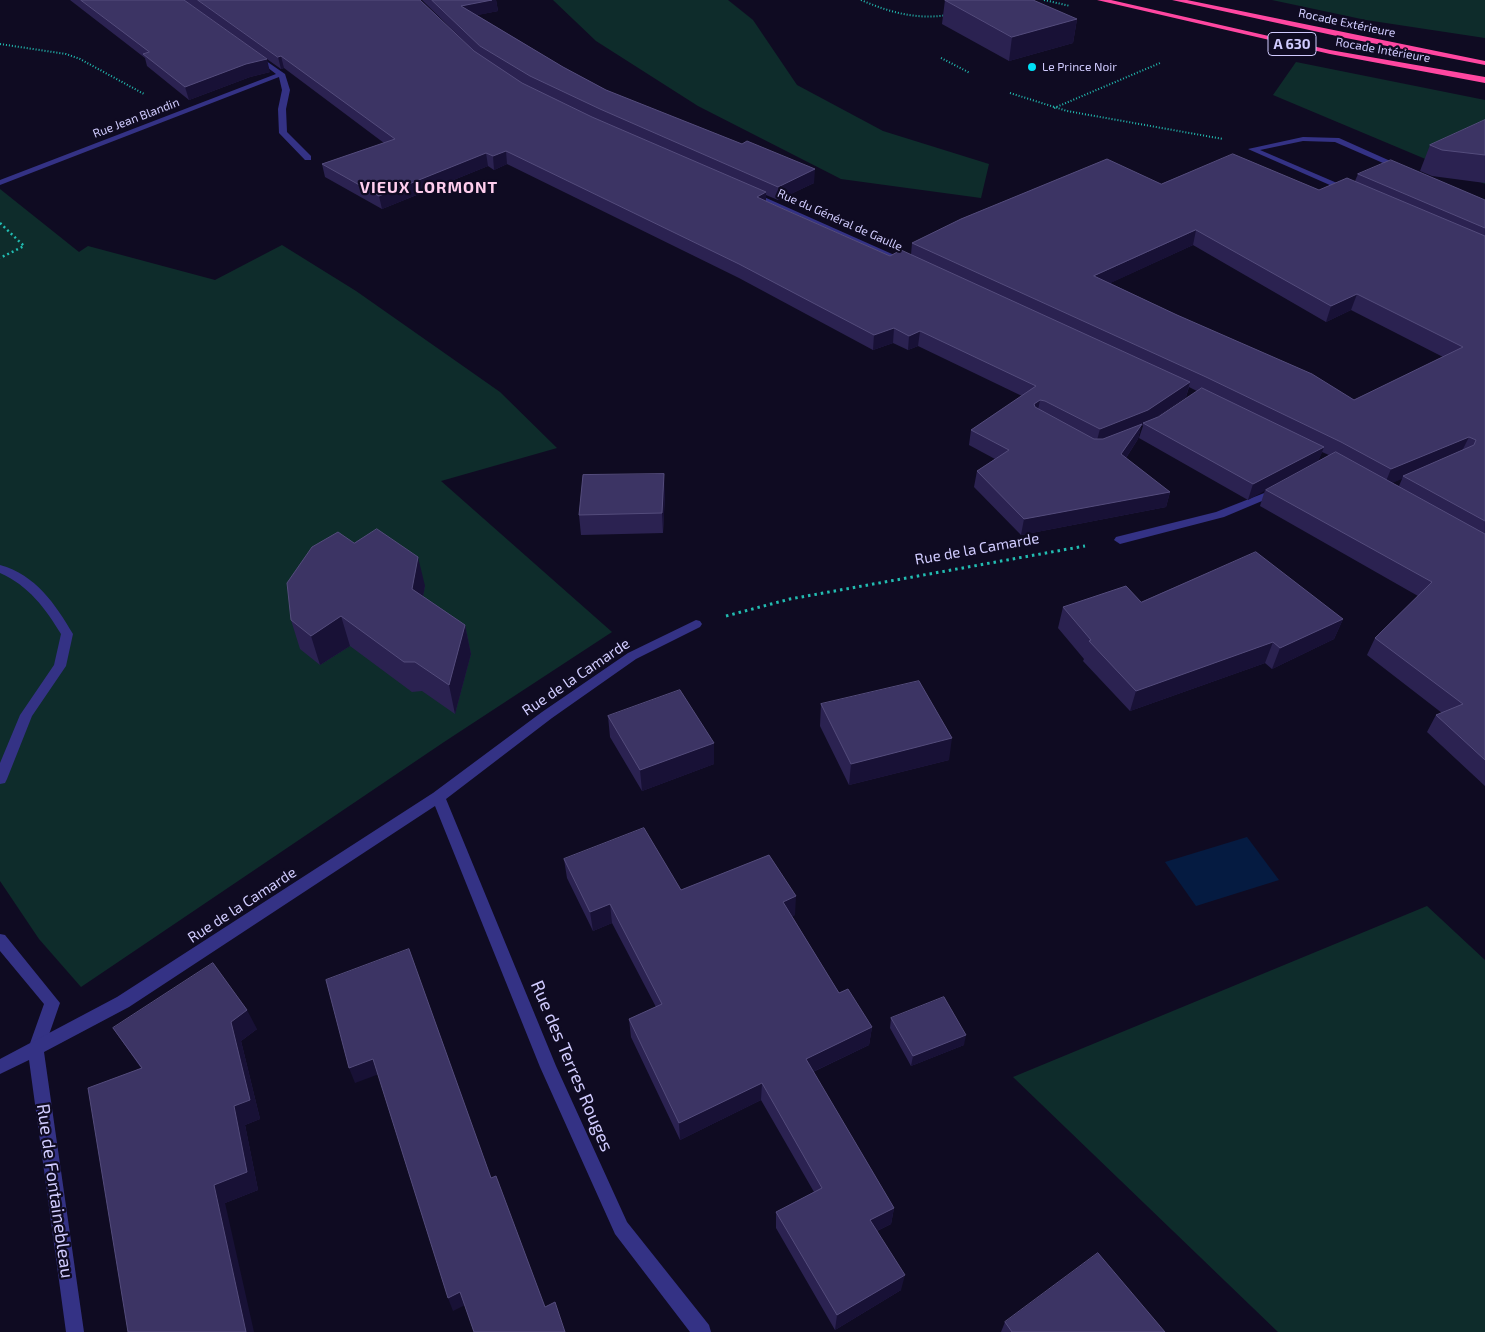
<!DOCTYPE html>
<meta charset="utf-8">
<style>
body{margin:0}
canvas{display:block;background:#0f0b22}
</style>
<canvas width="1485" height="1332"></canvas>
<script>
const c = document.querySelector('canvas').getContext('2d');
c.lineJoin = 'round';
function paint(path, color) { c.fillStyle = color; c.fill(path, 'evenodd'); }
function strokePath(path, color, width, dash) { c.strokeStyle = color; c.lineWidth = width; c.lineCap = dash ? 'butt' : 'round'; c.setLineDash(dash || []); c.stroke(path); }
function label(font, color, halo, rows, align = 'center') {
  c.font = font + ' "Exo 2",sans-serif'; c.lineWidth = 4.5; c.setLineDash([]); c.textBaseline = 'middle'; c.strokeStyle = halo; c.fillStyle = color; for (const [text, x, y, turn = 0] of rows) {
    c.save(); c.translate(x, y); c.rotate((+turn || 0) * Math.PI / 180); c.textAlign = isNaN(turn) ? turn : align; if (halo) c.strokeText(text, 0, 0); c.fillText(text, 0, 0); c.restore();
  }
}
paint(new Path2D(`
 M553,0H728L753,20L797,85L883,131L989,164L981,198L841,179L698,106L596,41Z
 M1272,0H1485V38L1366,20Z
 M1296,62L1485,100V184L1273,95Z
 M0,189L79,252L88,246L215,280L282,245L356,291L500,392L557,448L441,481L612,632L444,742L81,987L39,939L0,881Z
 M1427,906L1485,960V1332H1278L1013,1077Z`), '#0e2c2b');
paint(new Path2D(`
 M1247,837L1279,880L1196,906L1165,862Z`), '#051b41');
strokePath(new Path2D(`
 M861,0C889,12 916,20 947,15
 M1044,0L1070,6
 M0,44L66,54L80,59L144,94
 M941,58L970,73
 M1010,93L1067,111L1223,139
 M1054,108L1160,63`), '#22bcb1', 2, [1, 2]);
strokePath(new Path2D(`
 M0,223L24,246L0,258`), '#22bcb1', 2.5, [2, 3]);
strokePath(new Path2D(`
 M726,616L790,599L1085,546`), '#22bcb1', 3, [2.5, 4]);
paint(new Path2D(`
 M0,565C36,575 55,604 73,634L66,666L32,716L7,779L5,783L0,784V763L20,715L54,665L61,634C45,608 29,586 0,573Z
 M0,934L5,935L60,1003L44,1049L42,1054L36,1056L30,1054L28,1049L44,1004L0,951Z`), '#343285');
paint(new Path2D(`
 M256,54L285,74L290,90L286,109L287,132L311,156V160H305L279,133L278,109L282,90L279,77L0,185V180L276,74L254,57L253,56Z
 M1303,137L1339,138L1406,168L1399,170L1335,142L1303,141L1260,150L1351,189L1352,191L1348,193L1248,149Z
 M749,193H755L910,262L903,264L749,197Z
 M1277,488L1281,489L1282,491L1281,493L1224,517L1120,544L1114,540L1116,537L1216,512Z
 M696,620L700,621L702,624L700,627L636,659L552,718L446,799L556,1066L627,1222L709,1325L711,1332H690L615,1234L540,1067L435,806L129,1007L44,1052L84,1332H66L29,1060L0,1074V1059L117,997L433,793L542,712L628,653Z`), '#343285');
paint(new Path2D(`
 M1097,0H1111L1330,50L1485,77V83L1330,54Z
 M1172,0H1187L1485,61V65L1346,38Z`), '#ff47a1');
paint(new Path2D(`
 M70,0H184L270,72L250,77L189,100L147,66L145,58Z
 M184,0H420L475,52L422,0H496L498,11L477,15L563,67L606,90L814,183L778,200L766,195V201L890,256L911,255L912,243L1161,184L1319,190L1355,181L1358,174L1485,200V786L1427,732L1436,715L1442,713L1367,655L1375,638L1418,596L1260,506L1265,490L1248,500L1139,438L1143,426H1141L1138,439L1126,458L1170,492L1166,507L1021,535L974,487L977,471L995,459L969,445L971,430L1022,396L918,346L908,350L893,343L873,350L739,278L507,164L494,170L488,166L382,209L325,177L322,164L384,143L284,68L281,69ZM1193,245L1326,322L1351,310L1443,357L1354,400L1110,283ZM1189,387L1197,391L1158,417L1154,419L1186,397ZM1322,452L1329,455L1318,461ZM1400,479H1402L1399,486L1392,483Z
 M945,0L1077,19L1073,43L1009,61L942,24Z
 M1485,120V183L1432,176L1420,171L1430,145Z
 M665,493L663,533L581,535L579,515Z
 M354,543L425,586L423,596L465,625L471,654L455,714L422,691L412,692L350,646L320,665L300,649L291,620Z
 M1141,602L1343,619L1334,639L1272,669L1265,663L1130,711L1083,661L1084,659L1058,628L1063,607Z
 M821,704L949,760L849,785L820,726Z
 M608,716L714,764L642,791L610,737Z
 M564,859L681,890L795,915L792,916L839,993L872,1027L869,1045L813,1072L894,1208L891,1224L877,1231L901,1290L835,1330L776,1228V1212L814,1192L761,1100L680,1140L631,1037L629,1019L656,1007L612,923L593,931L567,878Z
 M891,1018L964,1045L911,1066L890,1028Z
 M113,1028L257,1029L241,1041L260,1119L245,1125L258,1190L225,1203L141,1068Z
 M1005,1322L1165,1332H1001Z`), '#2b2251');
paint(new Path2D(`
 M492,0H496L498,11L463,18L461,6Z
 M1077,19L1073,43L1009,61L1012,37Z
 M281,56L284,68L281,69L278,57Z
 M267,59L270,72L250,77L189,100L185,87L246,64Z
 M506,151L507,164L494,170L493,156Z
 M486,153L488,166L382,209L379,196Z
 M815,169L814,183L778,200V187Z
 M766,192V206L757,197Z
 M1196,230L1193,245L1091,292L1094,276Z
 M1357,294L1351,310L1326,322L1331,306Z
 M894,328L893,343L873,350L874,335Z
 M920,331L918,346L908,350L909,336Z
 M1190,382L1186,397L1146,424L1143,423V426H1141L1138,439L1118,470L1096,444L1100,429Z
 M1040,400L1037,415L1034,404Z
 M1469,437L1461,453L1403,476L1402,479L1384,486L1391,469Z
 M1324,447L1318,462L1248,500L1253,484Z
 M664,474L665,493L663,533L662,513Z
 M1170,492L1166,507L1021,535L1024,519Z
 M418,557L425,586L419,618L412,589Z
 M341,616L350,646L320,665L311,636Z
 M1343,619L1334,639L1272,669L1280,648Z
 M465,625L471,654L455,714L449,685Z
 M1273,642L1265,663L1130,711L1136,691Z
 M952,738L949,760L849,785L851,764Z
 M714,743V764L642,791L640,770Z
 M796,896L795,915L782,920L783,902Z
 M610,904L612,923L593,931L590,912Z
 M247,1010L257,1029L241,1041L260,1119L245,1125L258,1190L225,1203L254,1332H246L214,1185L234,1106L231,1022Z
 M872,1027L869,1045L804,1076L806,1059Z
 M966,1035L964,1045L911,1066L913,1056Z
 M373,1059L379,1074L355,1083L349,1068Z
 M762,1083L761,1100L680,1140L679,1123Z
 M894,1208L891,1224L867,1236L870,1220Z
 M905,1275L901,1290L835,1330L837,1315Z
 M460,1292L465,1305L453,1311L448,1298Z`), '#181136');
const building = new Path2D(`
 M81,0H184L267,59L246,64L185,87L143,54L149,52Z
 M198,0H420L474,51L522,83L592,117L766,192L757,197L779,207L890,256L901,250L1190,382L1148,410L1100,429L1045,401L1040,400L1034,404L1035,407L1094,439H1103L1142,424L1121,454L1170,492L1024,519L977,471L1009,450L971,430L1036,386L920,331L909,336L894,328L874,335L739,264L506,151L493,156L486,153L379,196L322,164L395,139L281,56L278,57Z
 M432,0H492L461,6L563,67L606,90L742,144L747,141L815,169L778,187L600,109L530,76L480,46Z
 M945,0H1033L1077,19L1012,37Z
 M1485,120V155L1442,150L1430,145Z
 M1233,154L1319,190L1347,178L1485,236V521L1403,476L1474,445L1476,440L1469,437L1391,469L1341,442L1206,377L912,243L961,219L1107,159L1161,184ZM1196,230L1331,306L1357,294L1463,347L1354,400L1312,374L1177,315L1094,276Z
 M1391,160L1485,200V228L1358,174Z
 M1202,388L1324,447L1253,484L1143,423L1158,417Z
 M1336,452L1485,534V760L1436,715L1463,704L1375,638L1432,582L1266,490Z
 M664,474L662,513L579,515L583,475Z
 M377,529L418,557L412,589L465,625L449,685L415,662H404L341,616L311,636L291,620L287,583L312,547L338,532L354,543Z
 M1256,552L1343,619L1280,648L1273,642L1136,691L1089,641L1091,640L1063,607L1126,586L1141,602Z
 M919,681L952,738L851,764L821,704Z
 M680,690L714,743L640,770L608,716Z
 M644,828L681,890L769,855L796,896L783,902L839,993L848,989L872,1027L806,1059L894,1208L870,1220L905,1275L837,1315L776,1212L822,1188L762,1083L679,1123L629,1019L662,1004L610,904L590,912L564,859Z
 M409,949L491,1178L496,1176L545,1307L555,1302L565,1332H474L460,1292L448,1298L373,1059L349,1068L326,980Z
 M213,963L247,1010L231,1022L250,1100L234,1106L247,1172L214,1185L246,1332H128L88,1088L142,1068L113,1028Z
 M944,997L966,1035L913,1056L891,1018Z
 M1098,1253L1165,1332H1012L1005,1322Z`);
paint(building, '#3c3464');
strokePath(building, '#544c7c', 1);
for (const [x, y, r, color] of [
 [1032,67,5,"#00e1f7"]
]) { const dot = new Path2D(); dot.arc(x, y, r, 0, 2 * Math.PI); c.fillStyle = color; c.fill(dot); strokePath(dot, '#0f0b22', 2); }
label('12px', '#d1ccff', '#0f0b22', [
 ["Rocade Extérieure",1347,23,12],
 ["Rocade Intérieure",1383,50,10],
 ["Rue Jean Blandin",136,118,-21],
 ["Rue du Général de Gaulle",840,220,24]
]);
label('12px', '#d1ccff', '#0f0b22', [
 ["Le Prince Noir",1042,67]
], 'left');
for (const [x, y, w] of [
 [1292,44,48]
]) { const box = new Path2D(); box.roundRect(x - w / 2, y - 11.5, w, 23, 4); c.fillStyle = '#0f0b22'; c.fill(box); strokePath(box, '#d1ccff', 1); }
label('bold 14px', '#d1ccff', null, [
 ["A 630",1292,44]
]);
label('15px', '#d1ccff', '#0f0b22', [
 ["Rue de la Camarde",977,549,-10],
 ["Rue de la Camarde",576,677,-34],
 ["Rue de la Camarde",242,905,-33]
]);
c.letterSpacing = '1px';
label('bold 16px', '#ffceee', '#0f0b22', [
 ["VIEUX LORMONT",429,188]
]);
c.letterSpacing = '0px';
label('18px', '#d1ccff', '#0f0b22', [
 ["Rue des Terres Rouges",572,1066,67],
 ["Rue de Fontainebleau",55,1191,82]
]);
</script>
